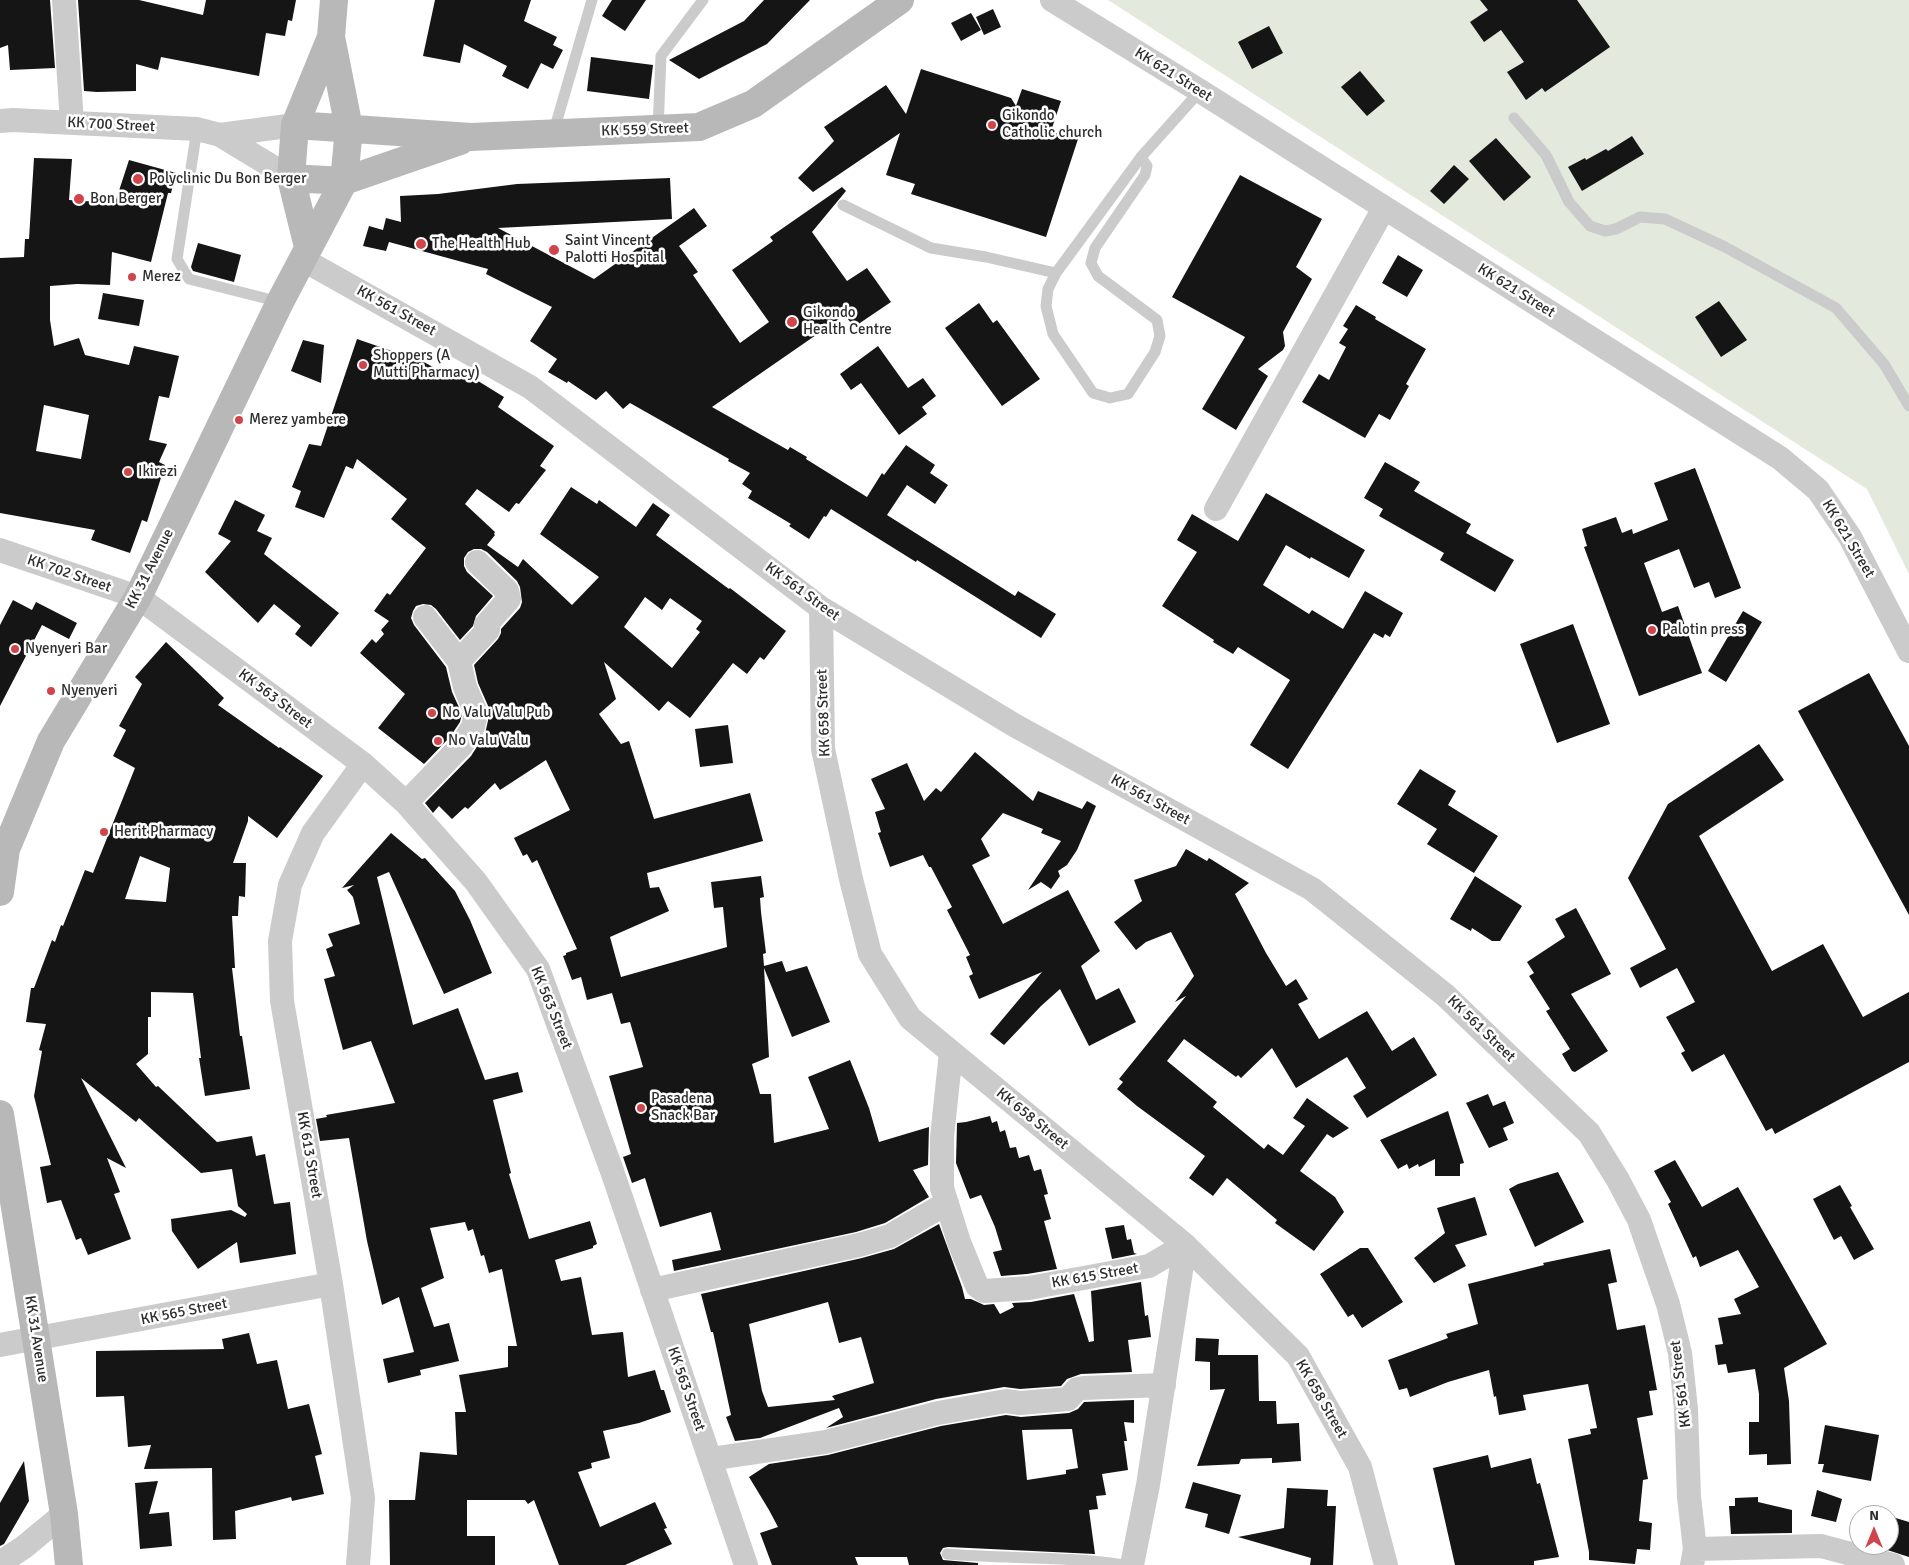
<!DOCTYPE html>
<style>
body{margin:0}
#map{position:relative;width:1909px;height:1565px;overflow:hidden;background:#fff;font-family:Signika,sans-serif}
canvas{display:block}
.north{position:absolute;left:1849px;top:1505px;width:50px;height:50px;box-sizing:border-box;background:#fff;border:1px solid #ababab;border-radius:50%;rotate:0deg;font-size:14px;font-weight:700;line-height:20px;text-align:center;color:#2e2e2e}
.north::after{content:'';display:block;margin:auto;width:18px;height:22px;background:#d0444b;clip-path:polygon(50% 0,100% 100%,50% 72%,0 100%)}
</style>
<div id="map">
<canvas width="1909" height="1565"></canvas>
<div class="north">N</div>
</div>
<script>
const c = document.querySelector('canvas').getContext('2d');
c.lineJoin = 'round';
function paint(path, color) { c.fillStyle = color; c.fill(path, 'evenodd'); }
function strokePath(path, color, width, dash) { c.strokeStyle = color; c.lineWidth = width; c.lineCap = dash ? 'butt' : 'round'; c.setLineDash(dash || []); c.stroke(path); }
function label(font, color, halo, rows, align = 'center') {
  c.font = font + ' Signika,sans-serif'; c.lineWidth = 5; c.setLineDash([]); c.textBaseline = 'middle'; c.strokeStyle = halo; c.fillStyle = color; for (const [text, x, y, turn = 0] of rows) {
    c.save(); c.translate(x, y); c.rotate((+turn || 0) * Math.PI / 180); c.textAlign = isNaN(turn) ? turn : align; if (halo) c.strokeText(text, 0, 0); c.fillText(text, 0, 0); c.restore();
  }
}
paint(new Path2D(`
 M1108,0H1909V574L1867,489Z`), '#e3e9dd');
paint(new Path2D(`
 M0,0H50L55,68L10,70L8,45L0,48Z
 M78,0H139L203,15L206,0H296L292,21L288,20L285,36L266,33L259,76L161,57L158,70L136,64V91L97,92L84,91Z
 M435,0H531L524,21L557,37L553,45L563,50L553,69L541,63L528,89L502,76L507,66L464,44L460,63L423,56Z
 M612,0H646L625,31L602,16Z
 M764,0H810L767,44L699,79L669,60L744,21Z
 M1480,0H1577L1610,47L1545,92L1542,88L1526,100L1507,72L1524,62L1501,30L1484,42L1470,22L1488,10Z
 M993,9L1001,27L984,35L976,17Z
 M971,13L981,30L961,41L951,23Z
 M1269,26L1283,53L1252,69L1238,42Z
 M591,57L653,65L649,99L587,91Z
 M921,69L1011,98L1016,106L1022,89L1061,101L1051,131L1078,139L1046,237L911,194L915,184L886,175L900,133L813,192L798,178L834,141L824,127L886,85L906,114Z
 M1360,71L1385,101L1367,116L1341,87Z
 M1632,136L1644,154L1582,191L1568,167L1585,158L1586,160L1606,149L1608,151Z
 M1496,138L1531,177L1504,201L1469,161Z
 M34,158L72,159L69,200L115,203L129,160L176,173L171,193H168L151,262L112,252L110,285L77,284L50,286V320L54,346L79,338L85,355L129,365L134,346L179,356L169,398L159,396L149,440L167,444L159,462L165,465L147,522L142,520L130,553L91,540L95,530L0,513V258L24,257L25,239H29ZM44,405L89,415L81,459L36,451Z
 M1454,165L1469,179L1444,204L1430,191Z
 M1240,175L1322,219L1296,267L1312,279L1283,332L1285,346L1283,350L1258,369L1268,376L1236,430L1202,409L1245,337L1172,297Z
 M670,178L672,219L498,228L594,279L694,208L707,226L679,246L698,272L693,275L740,343L769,322L732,270L773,241L770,237L842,187L846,191L812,232L847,281L867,268L891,302L854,327L845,315L712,407L788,450L790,447L807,457L806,459L867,497L882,473L884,475L906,445L935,465L930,473L948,485L935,504L907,485L887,515L1015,596L1018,591L1056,614L1041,638L917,560L916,562L831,509L826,517L824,516L809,539L789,526L791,524L748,498L752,491L742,484L750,473L728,461L729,459L630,403L623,409L606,391L596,400L568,381L567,383L548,372L557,359L530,341L552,307L486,274L488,269L389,242L386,251L363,246L369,226L383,230L386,218L401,222L400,196L438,194L517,184Z
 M198,243L241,255L234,282L193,271L191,267Z
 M1398,255L1423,270L1407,297L1382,283Z
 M103,293L144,300L139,326L98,319Z
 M1719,301L1747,340L1721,357L1695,317Z
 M979,303L993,323L997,320L1040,379L1002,406L945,328Z
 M1356,305L1376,317L1375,319L1426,349L1406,384L1409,386L1390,420L1379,414L1365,438L1302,402L1319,374L1329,380L1346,347L1339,343L1348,329L1343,326Z
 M357,339L412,358L413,356L451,377L457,368L504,397L498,407L554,446L540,466L546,470L519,504L516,503L509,512L477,489L465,504L495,532L494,534L495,535L487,545L518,567L523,559L572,605L599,577L540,534L571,487L597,504L599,500L636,527L653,503L670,515L656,535L729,589L730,588L786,631L764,660L760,657L747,674L733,663L690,718L668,701L659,711L604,662L616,699L599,714L621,744L629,741L654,819L750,793L763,841L647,873L650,888L659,887L669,911L610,937L621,977L727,947L723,907L714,908L711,882L761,876L764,897L760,898L761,912L766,953L763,954L764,966L782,961L786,972L807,966L830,1022L792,1037L764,968L769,1057L752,1064L760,1094H771L774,1143L829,1129L808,1077L850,1060L869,1108L879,1142L929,1127L928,1165L913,1170L929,1197L885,1223L856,1232L674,1271L672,1260L721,1250L711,1212L660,1227L645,1178L632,1183L623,1157L631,1154L609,1076L643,1067L630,1022L621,1024L612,993L587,1000L581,977L572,980L563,956L566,955V953L577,949L537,860L532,863L527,854L523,856L514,838L570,810L546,760L500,790L495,783L468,809L465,807L452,819L439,806L433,813L425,803L471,756L485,734L489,716V708L478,683L474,665L498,639L501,633V629L520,608L522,602L520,587L517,581L487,552L481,549H474L468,552L464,558V566L467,572L493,596L476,616L473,626L460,640L436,609L431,605L423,604L416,606L413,611L411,618L414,625L446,667L452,692L462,714L460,722L450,737L424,764L378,728L405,694L360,653L372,639L376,643L384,634L381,630L389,621L374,611L387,593L390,595L426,548L391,519L407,499L357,459L353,469L346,466L324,518L295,507L301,491L292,487L309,444L321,446ZM645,597L662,610L670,598L702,621L696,629L700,632L672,668L624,627Z
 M303,340L324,345L321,383L291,371Z
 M878,346L908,388L923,378L936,396L922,407L927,414L899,435L861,383L851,390L840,374Z
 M1385,462L1420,482L1414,491L1471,524L1466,533L1514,560L1495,592L1440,560L1444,553L1379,516L1383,509L1364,498Z
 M1695,468L1741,588L1715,598L1709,582L1694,588L1679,549L1644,563L1662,612L1678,606L1702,673L1639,696L1584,547L1587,546L1582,529L1616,517L1622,533L1632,529L1633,534L1668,520L1654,483Z
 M1266,493L1365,550L1349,578L1311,557L1310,559L1286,545L1263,585L1309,614L1312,610L1343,629L1365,591L1403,613L1390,637L1385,634L1383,638L1374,633L1288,769L1250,745L1290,680L1238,647L1233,654L1213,642L1214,640L1162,606L1197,552L1177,540L1192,514L1238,541Z
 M235,500L265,515L257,531L272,538L264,554L339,613L311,647L295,634L301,626L274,604L258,623L205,572L231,541L218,534Z
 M13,600L32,610L36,602L77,623L69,639L42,625L0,706V625Z
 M1743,611L1762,622L1726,682L1708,671Z
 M1573,624L1610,724L1557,743L1520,644Z
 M166,642L224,698L218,705L279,748L280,747L323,776L277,838L248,816V821L233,863H246L245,897L239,896L238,916H232L235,968H232L240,1036H242L250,1089L205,1096L199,1058H201L193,993L151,992V1017H148V1054L136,1064L156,1087L158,1086L217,1142L252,1136L256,1156L265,1154L274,1204L290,1202L296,1254L240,1263L237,1242L198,1269L172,1231L171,1219L231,1210L245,1217L247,1214L238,1206L232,1169L201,1173L139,1118L136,1122L81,1078L126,1168L107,1158L120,1192L114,1194L131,1239L88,1255L81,1238L76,1240L61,1200L47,1203L40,1167L51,1165L34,1096L42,1051L39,1050L46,1024L26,1022L31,988H34L52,940L55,942L61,925L63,926L85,870L93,873L135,768L113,756L126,730L119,726L142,684L135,677ZM140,856L170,868L166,902L125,899Z
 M1869,673L1909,746V915L1798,711Z
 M728,725L733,763L700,767L695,729Z
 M1759,744L1784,780L1699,836L1772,971L1823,944L1863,1017L1909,992V1062L1775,1134L1772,1128L1766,1131L1724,1054L1692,1072L1681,1053L1685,1051L1666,1017L1695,1002L1677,968L1640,988L1630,968L1666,949L1628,878L1668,804Z
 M975,752L1033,801L1038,791L1082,809L1087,801L1096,806L1077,850L1067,865L1058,871L1060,876L1051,889L1041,882L1028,890L1061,841L1041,833L1043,829L1003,813L981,839L990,856L972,865L1003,924L1068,890L1100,951L1081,966L1096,1000L1119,988L1136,1022L1089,1046L1060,989L1041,1006L1004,1045L990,1034L1042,972L979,999L969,976L973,974L966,957L970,955L947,910L952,907L931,867H929L923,855L890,867L878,833L881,832L875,812L885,809L871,779L907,763L924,801L936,788L941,792Z
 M1420,769L1456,791L1448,805L1498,836L1474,873L1427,844L1437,829L1397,804Z
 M391,833L422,859L425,858L455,891L470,920L492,973L444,994L389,872L377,877L413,1025L458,1008L485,1080L518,1072L523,1092L493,1100L511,1173L509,1174L529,1239L590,1221L597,1244L593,1246V1248L555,1260L561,1281L581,1277L592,1335L623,1332L628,1377L655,1370L661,1390H664L671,1412L639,1423L603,1431L610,1458L591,1463L592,1468L578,1472L600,1527L655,1502L667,1528L664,1529L672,1544L625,1565H559L534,1500L528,1504L525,1500H467V1536H495V1565H390L389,1500H415L420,1452L457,1455L455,1412H466L459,1375L508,1367V1346H517L502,1269L489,1273L484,1255L481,1256L473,1229L468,1231L465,1222L430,1228L444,1278L421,1288L434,1327L449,1323L459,1361L420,1370L421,1375L388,1383L383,1359L414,1352L399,1297L382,1305L367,1241L349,1138L320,1141L316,1119L327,1117L326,1115L395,1103L371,1041L343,1050L324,979L335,976L326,949L333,946L328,934L360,924L353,897L347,890L354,885L342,888Z
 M1186,849L1207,861L1209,858L1249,883L1235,894L1266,953L1286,986L1296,979L1308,999L1298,1004L1319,1039L1367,1011L1392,1051L1414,1037L1437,1075L1367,1118L1353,1096L1366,1088L1347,1057L1296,1088L1272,1048L1241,1078L1238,1075L1236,1077L1184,1039L1167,1061L1217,1102L1213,1107L1264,1149L1268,1144L1283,1155L1305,1126L1293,1118L1307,1098L1349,1128L1333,1138L1327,1134L1300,1171L1335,1197L1344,1212L1314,1251L1275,1223L1277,1220L1227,1178L1213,1196L1189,1178L1205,1156L1137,1106L1117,1089L1123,1082L1119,1079L1186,996L1175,1002L1194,976L1171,932L1146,942L1136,950L1114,922L1142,901L1134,880L1176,866Z
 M1475,876L1522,906L1500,941H1492L1472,928L1471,931L1450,919Z
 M1576,908L1611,974L1571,994L1608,1051L1575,1072L1572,1071L1562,1054L1570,1049L1546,1011L1550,1009L1529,976L1534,973L1527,962L1565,937L1555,919Z
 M1488,1094L1493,1106L1505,1101L1514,1123L1503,1128L1508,1140L1489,1148L1466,1103Z
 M1448,1111L1464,1163L1460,1164V1176H1435V1159L1419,1167L1418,1164L1409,1169L1407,1164L1398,1169L1380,1140Z
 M990,1116L992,1123L997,1121L1000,1132L1005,1130L1010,1148L1016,1147L1019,1158L1029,1155L1034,1171L1041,1169L1048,1194L1044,1195L1051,1219L1044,1221L1057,1269L1027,1274L1001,1276L993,1252L1002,1250L995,1227L981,1195L970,1199L956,1163L957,1123L966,1122Z
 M1675,1160L1702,1207L1738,1187L1827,1344L1784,1368L1789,1401L1791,1464L1767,1465V1454L1749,1455V1422H1759V1394L1755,1369L1728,1373L1726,1364L1718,1365L1715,1345L1723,1344L1718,1318L1741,1314L1734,1299L1759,1287L1738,1250L1700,1267L1696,1256L1693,1258L1668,1204L1671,1202L1654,1171Z
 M1558,1172L1584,1222L1535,1247L1509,1189L1518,1184Z
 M1840,1185L1852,1206L1850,1207L1874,1249L1854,1260L1841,1236L1834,1240L1813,1199Z
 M1475,1197L1487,1235L1455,1245L1466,1266L1434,1283L1414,1258L1445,1233L1437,1208Z
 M939,1224L962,1287L965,1299H971L984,1305L994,1304L1000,1314L1014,1307L1012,1303L1031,1302L1074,1294L1089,1342L1094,1341L1091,1291L1141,1282L1145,1316L1148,1315L1151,1337L1128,1340L1132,1372L1081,1374L1067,1379L1061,1386L1020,1389L1004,1387L936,1399L826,1428L843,1417L839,1408L760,1438L735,1441L726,1417L731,1415L713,1332H711L701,1294L862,1258L894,1249ZM828,1302L839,1343L861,1337L874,1383L832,1396L835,1400L768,1407L762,1391L749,1324Z
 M1124,1225L1127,1240L1131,1239L1134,1253L1137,1254L1112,1259L1105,1228Z
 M1360,1248H1368L1403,1302L1362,1328L1353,1314L1348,1317L1320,1274Z
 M1610,1249L1617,1282L1608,1284L1617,1330L1645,1325L1657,1390L1649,1391L1653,1415L1637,1418L1648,1479L1643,1480L1639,1521L1652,1523L1650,1550L1637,1549L1635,1564L1589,1560V1552L1568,1439L1591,1434L1590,1429L1597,1428L1588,1384L1523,1395L1526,1410L1499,1415L1496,1396L1494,1397L1489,1370L1448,1382L1410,1397L1407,1388L1399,1390L1388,1360L1448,1338L1446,1334L1478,1324L1468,1284L1544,1265L1543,1263Z
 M249,1333L257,1364L277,1360L288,1409L309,1404L322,1454L315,1456L324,1494L292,1501L291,1497L235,1511L236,1539L213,1540L212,1468L144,1469L151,1445L128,1447L124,1396L96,1397V1351L224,1349L222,1339Z
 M1196,1338L1219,1339L1218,1355H1258L1259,1401H1276L1277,1424L1299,1423L1301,1461L1272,1463V1458L1241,1459L1239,1464L1197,1466L1225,1389L1210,1390V1362L1195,1361Z
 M1134,1400V1423L1124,1422L1127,1441H1124L1128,1470L1102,1474L1106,1495L1096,1496L1098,1509L1089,1510L1095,1554L948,1547L943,1548L940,1553L943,1560L978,1563V1565H909L907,1557H855L858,1565H772L760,1533L778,1527L769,1510L749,1477L769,1464L828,1455L941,1426L1006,1415L1021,1417L1069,1413L1078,1409L1084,1402ZM1072,1429L1078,1468L1066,1470V1474L1027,1480L1022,1430Z
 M1825,1425L1879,1435L1871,1481L1822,1472L1824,1464H1818Z
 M1488,1455L1491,1468L1531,1458L1537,1484L1540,1483L1559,1557L1534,1561V1565H1455L1433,1468Z
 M24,1461L29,1501L4,1544L0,1546V1503Z
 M158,1481L149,1514L169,1512L172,1546L140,1549L135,1483Z
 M1193,1482L1241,1495L1229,1534L1205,1527L1208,1514L1185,1508Z
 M1287,1488L1328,1490L1327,1506H1336L1333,1565H1310L1311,1558L1238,1537L1284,1528Z
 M1817,1490L1842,1499L1836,1522L1811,1516Z
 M1758,1497V1502L1792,1510V1533L1731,1534L1729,1506H1735V1498Z
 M1889,1516L1909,1522V1557L1878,1547L1879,1545H1889Z`), '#151515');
strokePath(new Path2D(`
 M1514,118L1546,155L1569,202L1590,226L1605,231L1616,229L1640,217L1665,219L1725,247L1836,308L1884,364L1909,406
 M197,129L177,259L189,279L280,302
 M658,129L661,56L703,0
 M553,134L592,0
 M1141,157L1147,166L1145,175L1095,248L1091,263L1098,276L1157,320L1160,336L1155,352L1128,394L1110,398L1093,393L1053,334L1046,306L1048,289L1056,273L1141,157L1200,91
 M843,205L931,248L986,257L1056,273
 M947,1554C1006,1559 1065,1556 1124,1565`), '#cbcbcb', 11);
strokePath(new Path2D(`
 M64,0L72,123
 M1052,0L1200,91L1780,458L1818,490L1850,537L1909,651
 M0,121L13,120L197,129L220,135L291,178
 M220,135L295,125
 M302,259L530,387L821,608L1014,725L1312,889L1445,995L1589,1133L1618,1180L1639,1220L1668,1304L1680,1353L1686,1409L1689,1497L1695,1549L1692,1565
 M1216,509L1384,208
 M0,550L138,597L363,764L406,803L476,882L538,969L612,1171L746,1565
 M821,608L823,749L851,879L870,954L910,1018L1185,1245L1298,1356L1360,1467L1386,1565
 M459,661L488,630L486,625L509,599L507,591L477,562
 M406,803L461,746L473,727L476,713L465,687L459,661L425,617
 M951,1052L942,1137V1188L959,1242L977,1286L984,1291L1029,1288L1149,1266L1185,1245L1148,1485L1132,1565
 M652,1290L859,1245L890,1236L947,1203
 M0,1345L331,1284
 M710,1459L825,1442L938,1413L1006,1401L1020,1403L1068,1399L1077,1389L1083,1388L1164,1385
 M1695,1549L1821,1546L1893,1565
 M0,1563L24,1547L64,1514
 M358,1565L363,1498L331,1284L282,1001L280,941L290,885L313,833L363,764`), '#cbcbcb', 24);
strokePath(new Path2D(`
 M295,125L471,137L699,127L753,104L900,0
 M291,178L344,181L460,141
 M308,247L291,178L295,125L331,37L334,0
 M0,892L6,849L51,741L138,597L280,302L344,181L349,128L331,37
 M0,1114L64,1514L69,1565`), '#b8b8b8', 28);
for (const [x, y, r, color] of [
 [992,125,5,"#d0444b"],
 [138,179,6,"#d0444b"],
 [79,199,6,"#d0444b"],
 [421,244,6,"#d0444b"],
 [554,250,6,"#d0444b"],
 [132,277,5,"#d0444b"],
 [792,322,6,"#d0444b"],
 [363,365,5,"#d0444b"],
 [239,420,5,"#d0444b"],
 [128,472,5,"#d0444b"],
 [1652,630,5,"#d0444b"],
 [15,649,5,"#d0444b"],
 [51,691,5,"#d0444b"],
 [432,713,5,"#d0444b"],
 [438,741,5,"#d0444b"],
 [104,832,5,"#d0444b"],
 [641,1108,5,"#d0444b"]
]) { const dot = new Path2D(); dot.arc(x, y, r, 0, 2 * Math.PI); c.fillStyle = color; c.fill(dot); strokePath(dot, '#fff', 2); }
label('15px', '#2e2e2e', '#fff', [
 ["KK 621 Street",1173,75,32],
 ["KK 700 Street",111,125,3],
 ["KK 559 Street",645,130,-2],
 ["KK 621 Street",1516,291,32],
 ["KK 561 Street",396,311,29],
 ["KK 621 Street",1848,539,59],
 ["KK 31 Avenue",150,569,-63],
 ["KK 702 Street",69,574,19],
 ["KK 561 Street",802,592,36],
 ["KK 563 Street",275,699,37],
 ["KK 658 Street",824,713,-92],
 ["KK 561 Street",1150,800,29],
 ["KK 563 Street",551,1008,68],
 ["KK 561 Street",1481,1029,44],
 ["KK 658 Street",1032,1119,39],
 ["KK 613 Street",309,1155,80],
 ["KK 615 Street",1095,1276,-10],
 ["KK 565 Street",184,1312,-11],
 ["KK 31 Avenue",36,1339,81],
 ["KK 561 Street",1681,1384,-97],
 ["KK 563 Street",686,1389,71],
 ["KK 658 Street",1321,1399,60]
]);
label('15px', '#2e2e2e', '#fff', [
 ["Gikondo",1002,116],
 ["Catholic church",1002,133],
 ["Polyclinic Du Bon Berger",149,179],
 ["Bon Berger",90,199],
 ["Saint Vincent",565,241],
 ["Palotti Hospital",565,258],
 ["The Health Hub",432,244],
 ["Merez",142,277],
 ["Gikondo",803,313],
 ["Health Centre",803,330],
 ["Shoppers (A",373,356],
 ["Mutti Pharmacy)",373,373],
 ["Merez yambere",249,420],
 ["Ikirezi",138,472],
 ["Palotin press",1662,630],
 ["Nyenyeri Bar",25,649],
 ["Nyenyeri",61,691],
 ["No Valu Valu Pub",442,713],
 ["No Valu Valu",448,741],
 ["Herit Pharmacy",114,832],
 ["Pasadena",651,1099],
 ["Snack Bar",651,1116]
], 'left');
</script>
